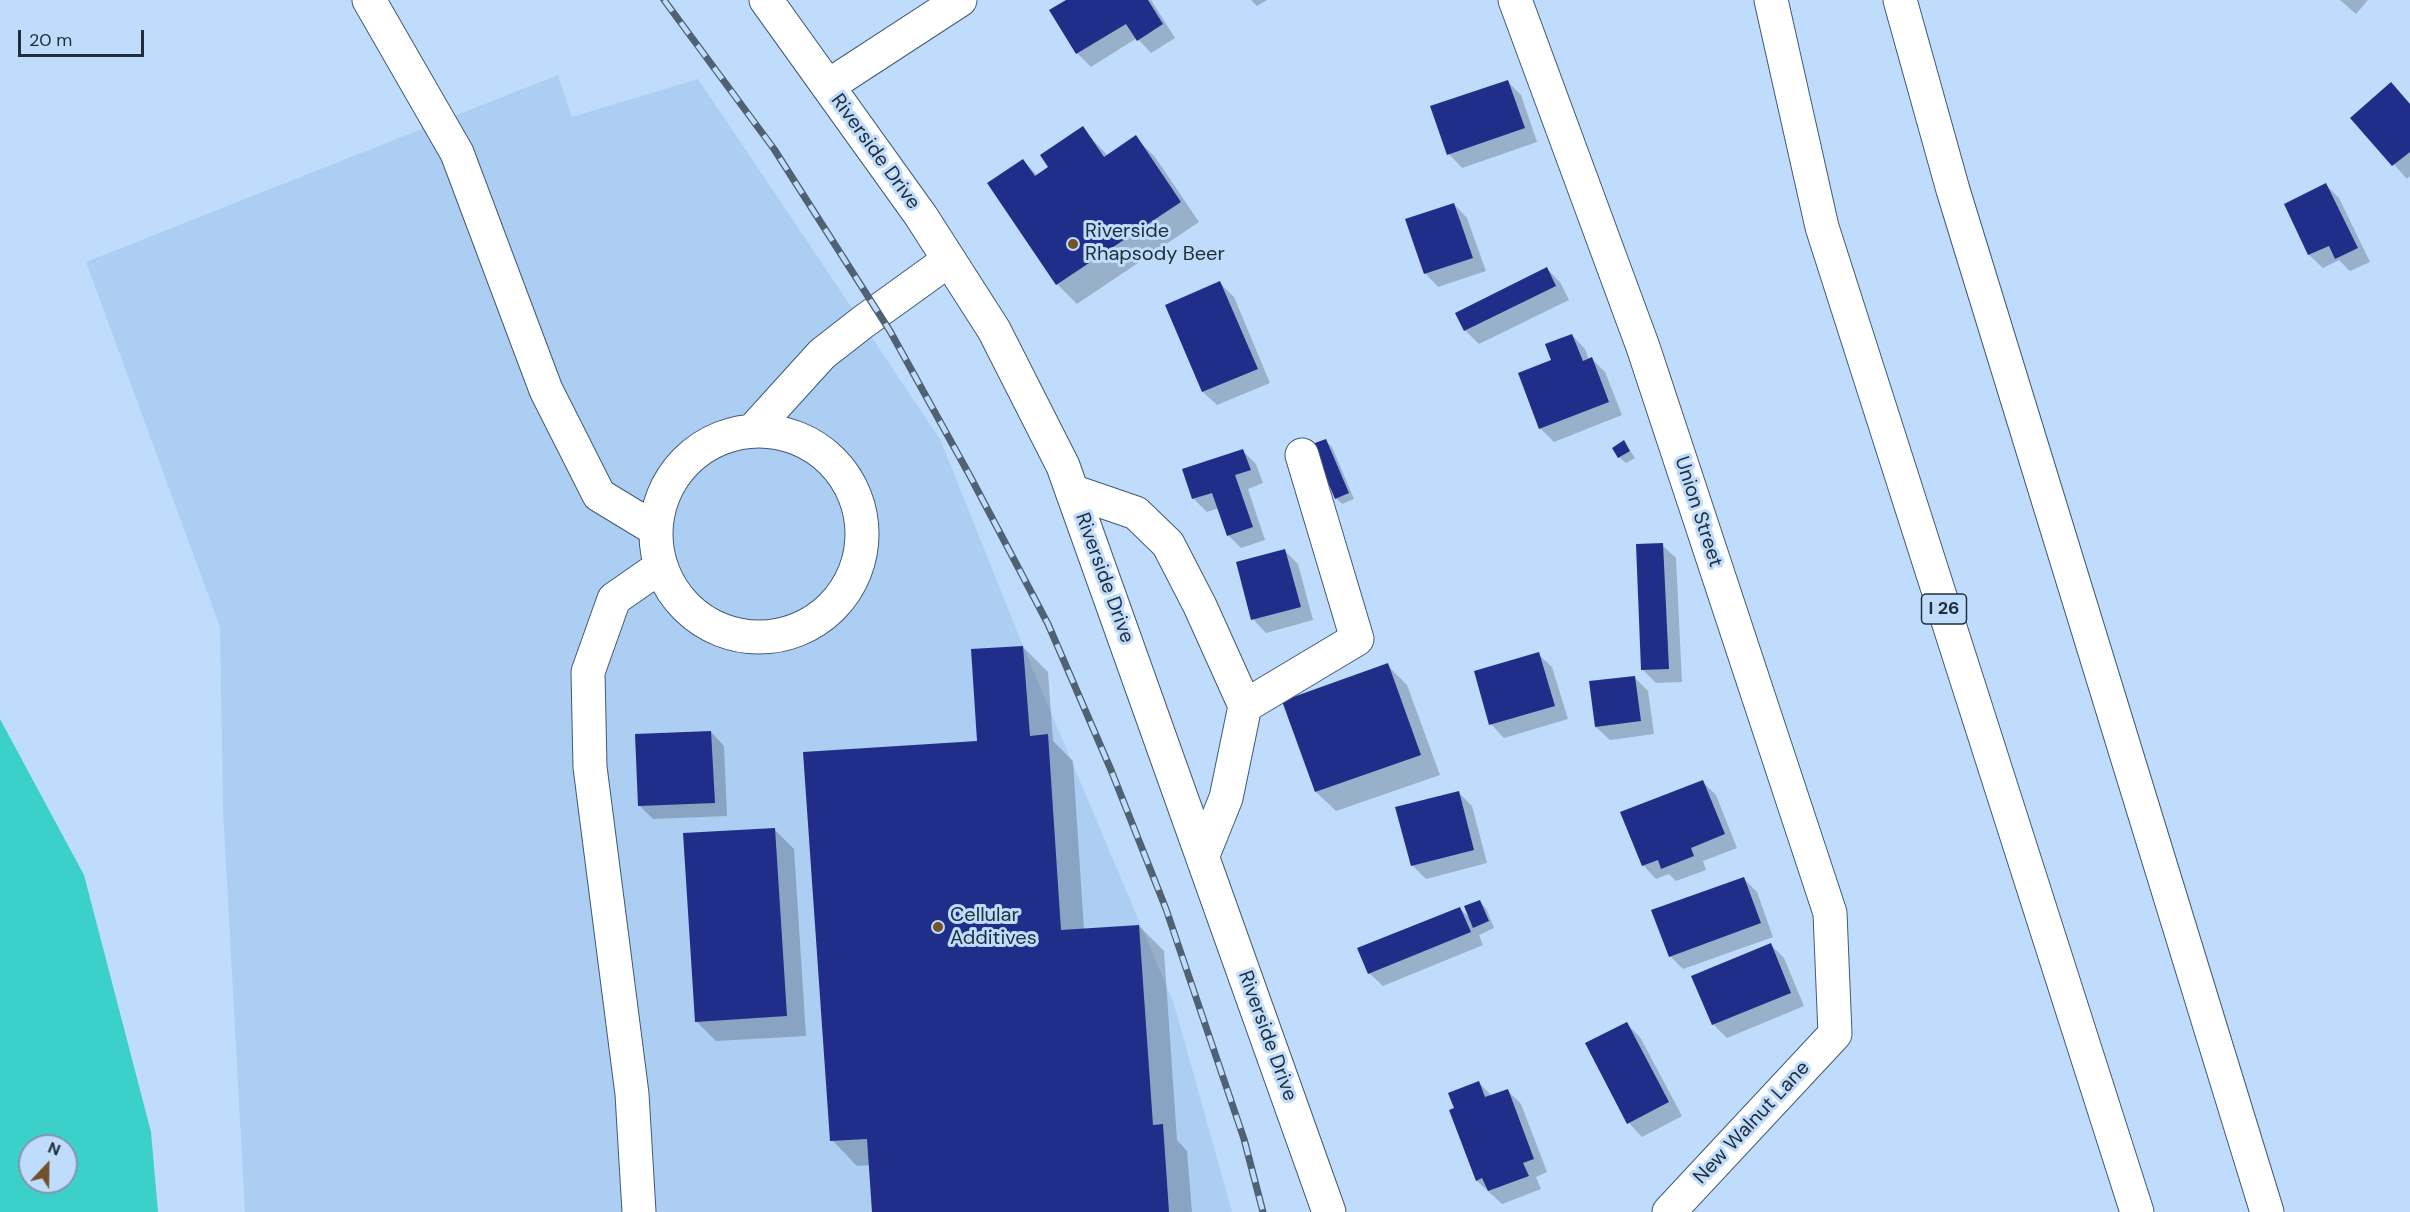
<!DOCTYPE html>
<style>
body{margin:0}
#map{position:relative;width:2410px;height:1212px;overflow:hidden;background:#bfdcfc;font-family:"DM Sans",sans-serif}
canvas{display:block}
.north{position:absolute;left:18px;top:1134px;width:60px;height:60px;box-sizing:border-box;background:#bfdcfc;border:2px solid #8096ae;border-radius:50%;rotate:22deg;font-size:16px;font-weight:700;line-height:24px;text-align:center;color:#222e3a}
.north::after{content:'';display:block;margin:auto;width:21px;height:27px;background:#735229;clip-path:polygon(50% 0,100% 100%,50% 72%,0 100%)}
.scale{position:absolute;left:18px;top:30px;width:126px;height:27px;box-sizing:border-box;border:3px solid #222e3a;border-top:0;padding-left:8px;font-size:18px;line-height:21px;white-space:nowrap;color:#222e3a;-webkit-text-stroke:4px #bfdcfc;paint-order:stroke}
</style>
<div id="map">
<canvas width="2410" height="1212"></canvas>
<div class="north">N</div>
<div class="scale">20 m</div>
</div>
<script>
const c = document.querySelector('canvas').getContext('2d');
c.lineJoin = 'round';
function paint(path, color) { c.fillStyle = color; c.fill(path, 'evenodd'); }
function strokePath(path, color, width, dash) { c.strokeStyle = color; c.lineWidth = width; c.lineCap = dash ? 'butt' : 'round'; c.setLineDash(dash || []); c.stroke(path); }
function label(font, color, halo, rows, align = 'center') {
  c.font = font + ' "DM Sans",sans-serif'; c.lineWidth = 6; c.setLineDash([]); c.textBaseline = 'middle'; c.strokeStyle = halo; c.fillStyle = color; for (const [text, x, y, turn = 0] of rows) {
    c.save(); c.translate(x, y); c.rotate((+turn || 0) * Math.PI / 180); c.textAlign = isNaN(turn) ? turn : align; if (halo) c.strokeText(text, 0, 0); c.fillText(text, 0, 0); c.restore();
  }
}
paint(new Path2D(`
 M558,75L572,117L698,79L940,439L1023,646L1174,1004L1232,1212H245L223,809L220,627L86,262Z`), '#accef3');
paint(new Path2D(`
 M0,719L84,875L151,1132L158,1212H0ZM30,1146H66V1182H30Z`), '#3cd0ca');
paint(new Path2D(`
 M1069,0H1151L1175,38L1151,53L1137,38L1091,67L1077,53L1051,11Z
 M1251,0H1267L1257,6Z
 M2340,0H2368L2356,14Z
 M1507,81L1521,95L1537,142L1462,168L1449,154Z
 M2410,104V176L2407,179L2352,118Z
 M1082,128L1108,156L1135,137L1155,157L1199,222L1077,304L1057,284L989,184L1023,161L1038,176L1050,167Z
 M2326,185L2339,198L2370,262L2350,271L2339,260L2323,268L2309,255L2286,204Z
 M1454,204L1467,218L1486,271L1438,287L1425,273Z
 M1547,269L1560,282L1569,300L1479,344L1465,330Z
 M1220,283L1234,297L1270,383L1217,405L1203,392L1167,305Z
 M1572,335L1585,349L1589,360L1592,359L1605,372L1622,415L1554,442L1540,428L1553,361Z
 M1326,441L1332,447L1354,499L1342,504L1336,498Z
 M1624,442L1635,458L1626,463L1619,457Z
 M1243,451L1256,464L1263,483L1248,489L1265,540L1241,548L1228,535L1219,508L1207,512L1193,498Z
 M1662,545L1676,558L1682,682L1656,683L1643,670Z
 M1285,551L1298,564L1313,620L1266,633L1253,619Z
 M1023,647L1048,672L1053,741L1073,761L1084,930L1139,926L1164,951L1177,1140L1187,1151L1192,1212H874L871,1165L857,1166L832,1140L979,742Z
 M1538,654L1552,667L1568,719L1504,738L1491,724Z
 M1387,665L1407,685L1440,775L1336,811L1316,792Z
 M1634,677L1648,691L1654,734L1610,740L1596,727Z
 M711,732L724,746L727,816L653,819L639,805Z
 M1703,782L1716,795L1737,848L1703,861L1706,870L1676,881L1669,874L1656,879L1643,865Z
 M1459,793L1472,806L1487,863L1426,879L1412,865Z
 M774,829L794,849L806,1036L716,1041L696,1021Z
 M1743,878L1757,892L1773,937L1683,969L1670,956Z
 M1480,902L1486,908L1494,928L1479,935L1483,945L1383,986L1369,973L1460,909L1471,919Z
 M1771,945L1784,958L1804,1006L1727,1038L1713,1024Z
 M1627,1024L1640,1037L1682,1116L1642,1137L1629,1123L1587,1044Z
 M1479,1083L1492,1096L1507,1090L1521,1104L1547,1172L1536,1177L1541,1189L1502,1204L1477,1181L1451,1111L1456,1109Z`), '#0003');
paint(new Path2D(`
 M1066,0H1148L1163,24L1137,41L1126,24L1076,54L1049,10Z
 M1508,80L1525,128L1447,155L1430,106Z
 M2391,82L2410,104V152L2392,166L2350,118Z
 M1083,126L1104,157L1136,135L1181,202L1056,285L987,183L1023,159L1035,176L1048,167L1040,155Z
 M2326,183L2358,248L2335,259L2329,246L2308,255L2284,204Z
 M1454,203L1473,258L1424,274L1405,219Z
 M1547,267L1556,286L1464,331L1455,313Z
 M1220,281L1258,369L1202,392L1165,305Z
 M1572,334L1583,361L1592,357L1609,402L1539,429L1518,373L1551,360L1545,344Z
 M1326,439L1349,493L1335,499L1312,444Z
 M1624,440L1630,451L1618,458L1612,448Z
 M1243,449L1251,470L1235,475L1253,527L1227,536L1212,493L1192,499L1182,469Z
 M1663,543L1669,669L1641,670L1636,544Z
 M1285,549L1301,607L1251,620L1236,562Z
 M1023,646L1030,736L1048,734L1061,930L1139,925L1153,1125L1163,1124L1169,1212H872L867,1139L830,1141L803,752L977,741L971,649Z
 M1539,652L1555,706L1489,725L1474,671Z
 M1388,663L1421,755L1315,792L1282,701Z
 M1635,676L1641,721L1595,727L1589,681Z
 M711,731L715,803L638,806L635,734Z
 M1703,780L1725,834L1691,848L1694,856L1661,869L1658,860L1642,866L1620,812Z
 M1459,791L1474,850L1411,866L1395,807Z
 M775,828L787,1016L695,1022L683,833Z
 M1744,877L1761,923L1669,957L1651,910Z
 M1480,900L1489,921L1473,928L1464,906Z
 M1460,907L1471,932L1368,974L1357,948Z
 M1771,943L1791,993L1712,1025L1691,976Z
 M1627,1022L1669,1102L1627,1124L1585,1043Z
 M1479,1081L1485,1097L1508,1089L1534,1159L1523,1163L1529,1176L1488,1191L1482,1178L1476,1181L1449,1110L1454,1108L1448,1093Z`), '#212e89');
const minor = new Path2D(`
 M369,0L457,153L546,390L599,495L655,529
 M1515,0L1643,347L1830,913L1835,1034L1669,1212
 M828,86L960,0
 M754,429L822,354L863,322L949,260
 M656 534a103 103 0 1 1 206 0a103 103 0 1 1-206 0Z
 M1072,491L1136,513L1168,544L1200,606L1245,706L1226,798L1203,855
 M1245,706L1357,639L1302,455
 M639,1212L632,1094L590,767L588,672L614,599L660,567`);
const major = new Path2D(`
 M766,0L921,216L994,330L1063,466L1329,1212`);
const highway = new Path2D(`
 M1771,0L1822,227L2137,1212
 M1900,0L1953,190L2267,1212`);
strokePath(minor, '#415a75', 35);
strokePath(major, '#415a75', 35);
strokePath(highway, '#415a75', 35);
strokePath(minor, '#fff', 33);
strokePath(major, '#fff', 33);
strokePath(highway, '#fff', 33);
const rail = new Path2D(`
 M664,0L774,149L890,331L970,476L1048,624L1111,770L1166,909L1244,1139L1263,1212`);
strokePath(rail, '#506173', 7);
strokePath(rail, '#bfdcfc', 4.5, [14]);
for (const [x, y, r, color] of [
 [1073,244,6,"#735229"],
 [938,927,6,"#735229"]
]) { const dot = new Path2D(); dot.arc(x, y, r, 0, 2 * Math.PI); c.fillStyle = color; c.fill(dot); strokePath(dot, '#bfdcfc', 2); }
for (const [x, y, w] of [
 [1944,609,45]
]) { const box = new Path2D(); box.roundRect(x - w / 2, y - 15, w, 30, 4.5); c.fillStyle = '#bfdcfc'; c.fill(box); strokePath(box, '#222e3a', 1.5); }
label('bold 18px', '#222e3a', null, [
 ["I 26",1944,609]
]);
label('20px', '#222e3a', '#bfdcfc', [
 ["Riverside Drive",875,152,54],
 ["Union Street",1698,512,72],
 ["Riverside Drive",1104,578,70],
 ["Riverside Drive",1267,1036,70],
 ["New Walnut Lane",1752,1123,-47]
]);
label('20px', '#222e3a', '#bfdcfc', [
 ["Riverside",1085,232],
 ["Rhapsody Beer",1085,255],
 ["Cellular",950,916],
 ["Additives",950,939]
], 'left');
</script>
